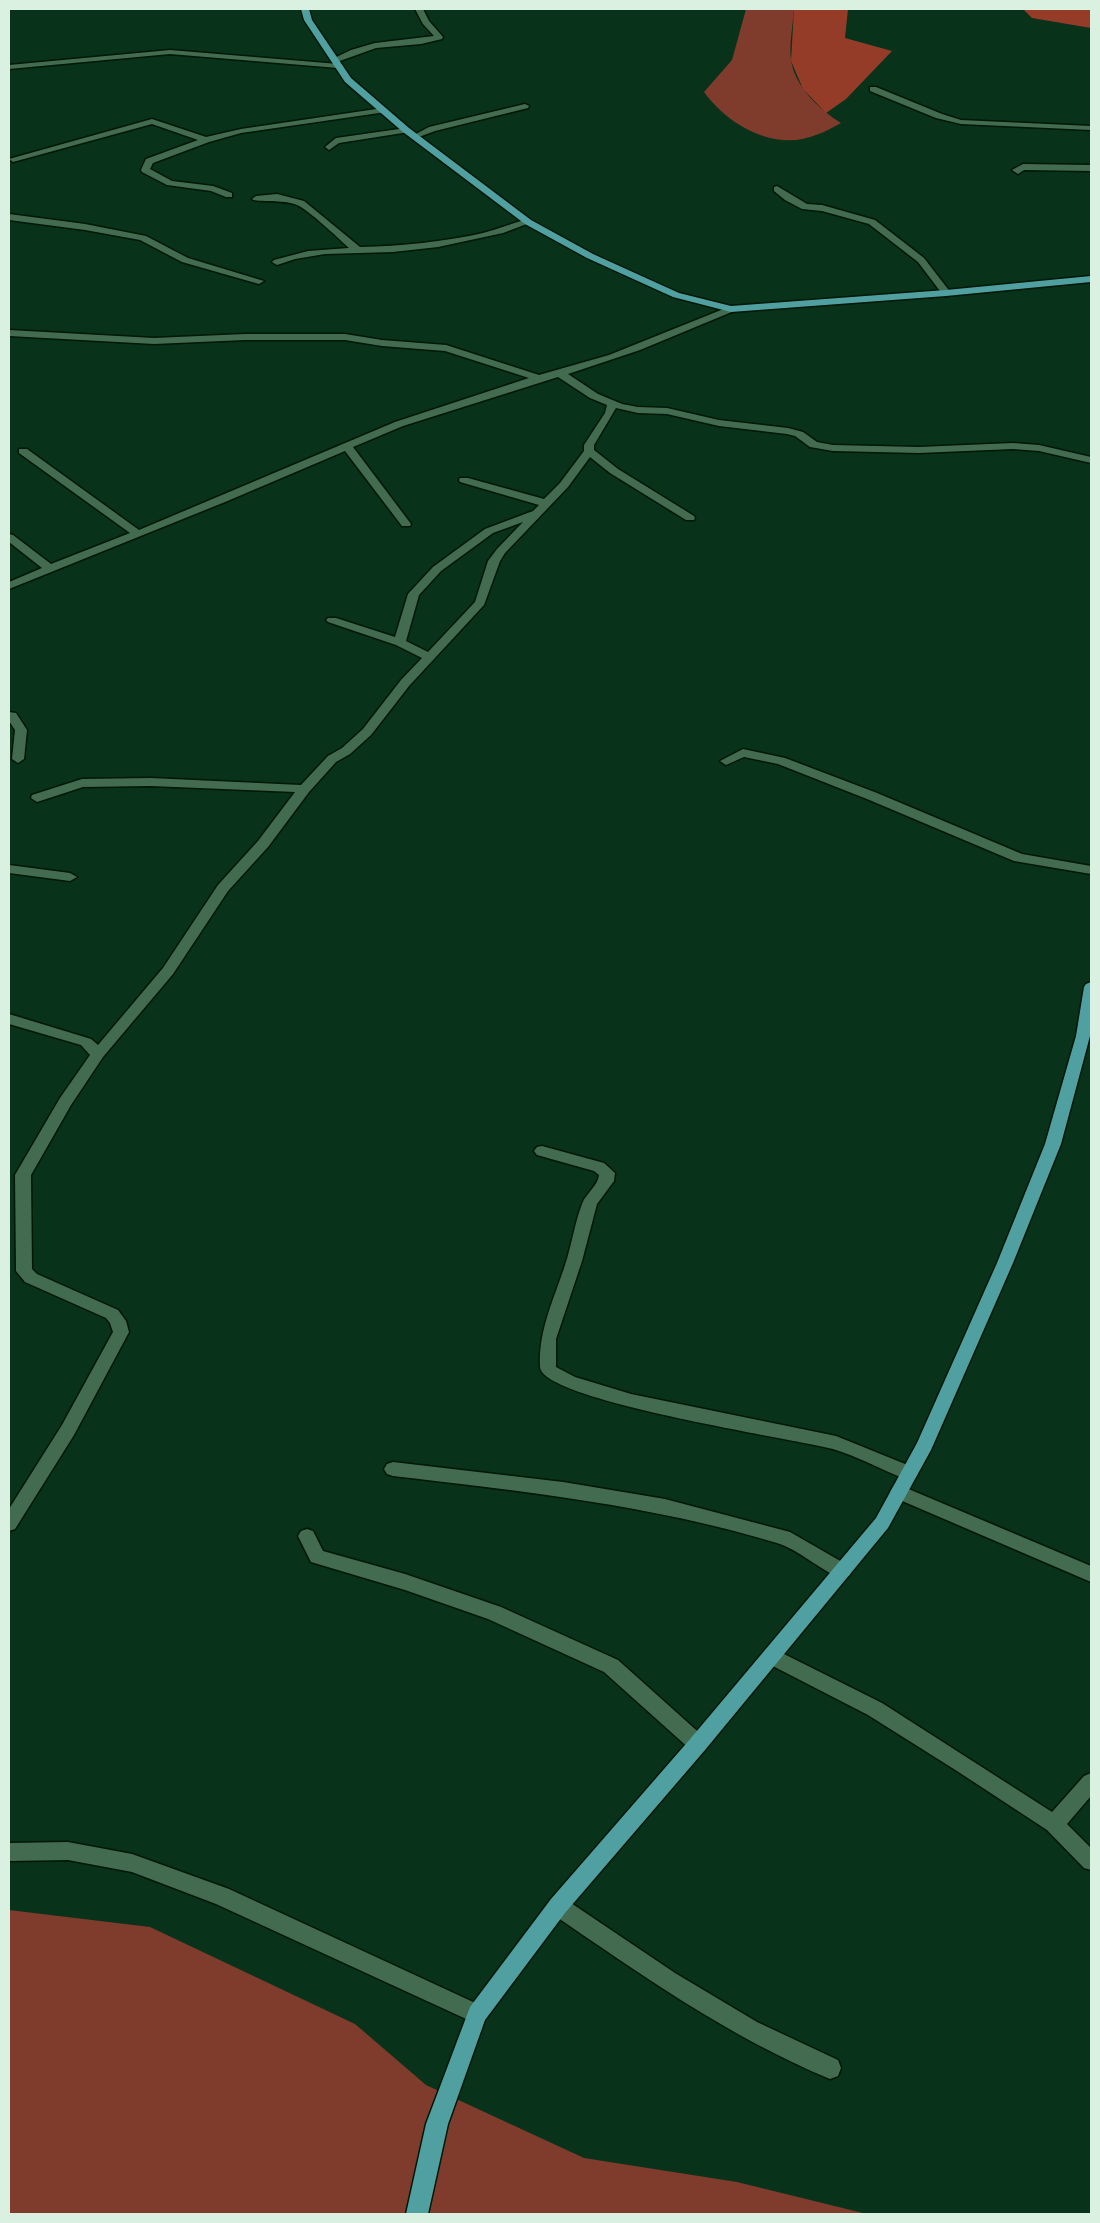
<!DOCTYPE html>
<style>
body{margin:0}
#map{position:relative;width:1100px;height:2223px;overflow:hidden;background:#09321a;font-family:"Golos Text",sans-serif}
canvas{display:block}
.frame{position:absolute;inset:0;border:10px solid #daf0e0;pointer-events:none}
</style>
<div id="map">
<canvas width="1100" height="2223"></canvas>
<div class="frame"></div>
</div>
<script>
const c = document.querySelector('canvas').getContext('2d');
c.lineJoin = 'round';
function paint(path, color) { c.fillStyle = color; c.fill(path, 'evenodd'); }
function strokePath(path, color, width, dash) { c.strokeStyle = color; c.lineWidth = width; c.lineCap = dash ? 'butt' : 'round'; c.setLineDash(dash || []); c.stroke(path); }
paint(new Path2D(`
 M746,9H794C793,25 789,44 791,60C795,87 819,109 841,123C833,127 825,132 816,135C774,152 728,125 704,92L732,60Z
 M9,1910L150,1927L355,2024L426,2085L584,2158L737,2182L867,2214H9Z`), '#7f3b2c');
paint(new Path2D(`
 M794,9H848L845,38L892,51L846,99L826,113L803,89L791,61Z
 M1023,9H1091V28L1032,18Z`), '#953c29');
const minor = new Path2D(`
 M415,9H423L429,21L443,37L442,39L421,44L376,48L337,62L330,60L351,50L375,43L434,36L423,24Z
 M170,50L338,64L342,66L338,68L170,54L9,69V65Z
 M870,87H876L942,114L961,120L1091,126V130L961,124L936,118L870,91Z
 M525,104L529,106L528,108L435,131L416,138L412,136L429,127Z
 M383,108H386V112L241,133L209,142L153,163L150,169L172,181L213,186L232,193V197H226L211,191L167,185L142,172L141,170L146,159L198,140L152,124L13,162L9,159L152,119L206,137L241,129Z
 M406,128H409V132L339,143L329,150L325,147L336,138Z
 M1023,164L1091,165V171L1024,170L1018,174L1012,170Z
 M777,186L807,204L822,205L875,220L924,258L951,293L946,296L943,295L918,262L869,224L822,211L802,209L785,200L774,191V187Z
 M277,194L304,201L360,247C402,246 443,242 483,233C498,229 513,223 528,219L532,222L503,233L438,247L393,252L325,254L295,259L277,265L272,262L274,260L308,251L349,248C337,237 310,211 297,205C284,199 257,203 252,199L256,196Z
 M9,214L85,224L146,236L188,258L264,281L259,284L182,262L140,240L85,230L9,220Z
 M731,306L736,309L734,311L640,350L568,374L598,394L622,404L638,407L667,408L719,420L788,428L803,432L817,442L833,445L919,447L1013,443L1039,445L1091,457V463L1039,451L1013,449L919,453L833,451L810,447L795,436L787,434L719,426L667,414L638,413L616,408L594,445V450L618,469L694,516L695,518L694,520H686L610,473L590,457L568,487L505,553L500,561L484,605L409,686L371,735L350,754L336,762L309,792L268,847L228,891L173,974L103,1057L71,1105L31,1175L32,1269L37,1274L118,1310L126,1321L129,1332L74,1435L15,1529L9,1531V1509L62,1425L113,1332L110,1323L106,1318L25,1282L16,1271L15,1175L60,1098L90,1055L81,1045L9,1024V1014L91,1039L98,1045L163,968L218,885L258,841L295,792L151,786L83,787L37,802L31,798L32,795L82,779L151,778L301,785L328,756L342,748L363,729L401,680L422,658L396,645L328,622L326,620L328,618H336L395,637L408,594L433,567L485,529L533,511L539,505L460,482L459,480L460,478H468L544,499L560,483L584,451V445L605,413L607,405L590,398L558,377L403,426L353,447L411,524L410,526H402L345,451L225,502L9,589V582L42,568L9,542V534L13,535L51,564L130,533L19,453V449H27L139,530L395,422L529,378L445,351L382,346L345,340H245L154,344L9,336V330L154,338L245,334H345L382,340L446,345L539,375L609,355ZM523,522L497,549L488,561L475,602L428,652L406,641L419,595L441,571L493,533Z
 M9,712L16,713L27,730L24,759L18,763L12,759L15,730L9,721Z
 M743,749L785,758L877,793L1022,854L1091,866V874L1014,861L867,799L778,764L744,757L726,765L720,761Z
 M9,865L70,873L77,877L70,881L9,873Z
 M542,1146L604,1163L615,1173L614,1181L597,1204L582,1261L556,1339V1367L575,1377L631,1394L836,1436L915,1468L918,1473L915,1478L909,1480L903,1478C880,1469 857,1456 833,1449C796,1439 542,1401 540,1367C538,1330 555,1297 566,1262C572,1243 575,1222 582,1204C586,1193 598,1186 599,1175L594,1171L537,1155L534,1151L537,1147Z
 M393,1462L563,1482L665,1499L790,1532L849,1566L852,1571L849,1576L843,1579C819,1570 800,1550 777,1543C651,1505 522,1491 393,1476L387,1474L384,1469L387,1464Z
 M899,1485L1091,1566V1582L893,1497L890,1492L893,1487Z
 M307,1529L313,1531L323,1551L405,1574L501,1607L618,1660L705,1738L708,1744L705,1750L698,1753L691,1750L604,1672L488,1619L405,1590L311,1562L298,1536L301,1531Z
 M772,1648L882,1703L1052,1812L1084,1776L1091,1773V1796L1067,1824L1091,1848V1870L1084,1868L1047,1830L957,1771L868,1715L765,1662L763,1656L765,1650Z
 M68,1842L132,1854L229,1889L484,2007L488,2014L484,2021L477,2024L216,1904L132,1872L68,1860L9,1861V1843Z
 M558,1896L565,1899L675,1973L757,2022L838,2060L841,2068L838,2076L830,2079C729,2037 640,1974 551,1913L548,1906L551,1899Z`);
const major = new Path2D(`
 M301,9H309L312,20L351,78L409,128L531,220L593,254L679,293L731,306L946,290L1091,276V282L946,296L731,312L673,297L587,258L525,224L403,132L345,82L304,20Z
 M1091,982L1090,1036L1061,1144L1013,1263L931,1450L888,1528L705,1750L565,1913L485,2020L448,2124L428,2214H406L426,2124L470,2007L551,1899L691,1738L876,1518L917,1443L997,1263L1045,1144L1076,1036L1084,987L1086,984Z`);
strokePath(minor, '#001807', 3);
strokePath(major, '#001807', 3);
paint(minor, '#436b4f');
paint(major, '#50a0a2');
</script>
